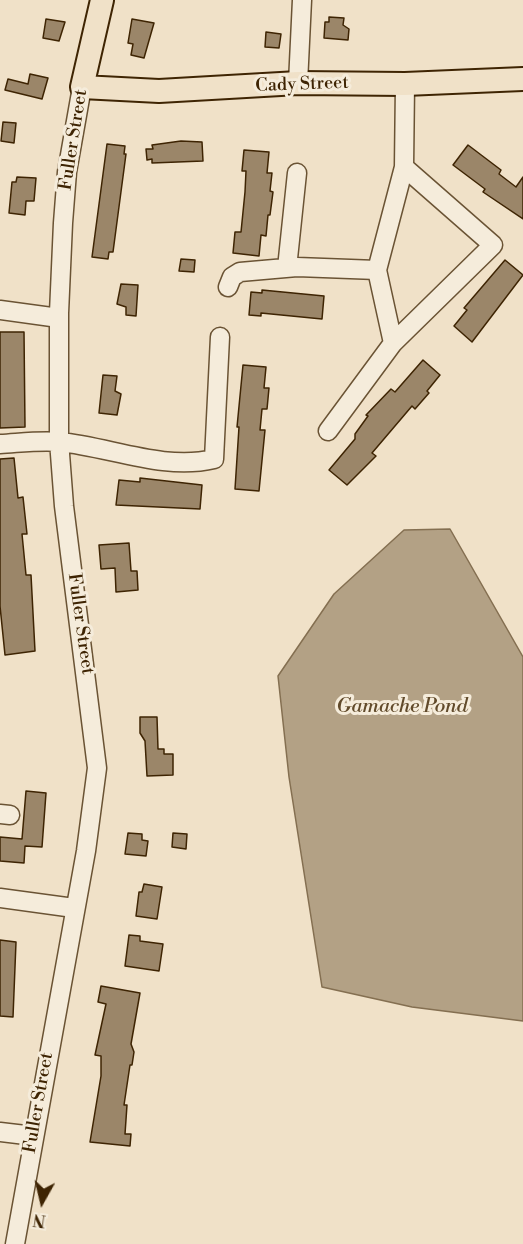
<!DOCTYPE html>
<style>
body{margin:0}
#map{position:relative;width:523px;height:1244px;overflow:hidden;background:#f0e1c8;font-family:"Libre Bodoni",serif}
canvas{display:block}
.north{position:absolute;left:12px;top:1172px;width:60px;height:60px;-webkit-text-stroke:4px #f5ecdb;paint-order:stroke;rotate:188deg;font-size:16px;font-weight:700;line-height:24px;text-align:center;color:#3e2403}
.north::after{content:'';display:block;margin:auto;width:21px;height:27px;background:#3e2403;clip-path:polygon(50% 0,100% 100%,50% 72%,0 100%)}
</style>
<div id="map">
<canvas width="523" height="1244"></canvas>
<div class="north">N</div>
</div>
<script>
const c = document.querySelector('canvas').getContext('2d');
c.lineJoin = 'round';
function paint(path, color) { c.fillStyle = color; c.fill(path, 'evenodd'); }
function strokePath(path, color, width, dash) { c.strokeStyle = color; c.lineWidth = width; c.lineCap = dash ? 'butt' : 'round'; c.setLineDash(dash || []); c.stroke(path); }
function label(font, color, halo, rows, align = 'center') {
  c.font = font + ' "Libre Bodoni",serif'; c.lineWidth = 6; c.setLineDash([]); c.textBaseline = 'middle'; c.strokeStyle = halo; c.fillStyle = color; for (const [text, x, y, turn = 0] of rows) {
    c.save(); c.translate(x, y); c.rotate((+turn || 0) * Math.PI / 180); c.textAlign = isNaN(turn) ? turn : align; if (halo) c.strokeText(text, 0, 0); c.fillText(text, 0, 0); c.restore();
  }
}
const water = new Path2D(`
 M450,529L523,657V1021L412,1007L322,987L289,777L278,676L334,594L404,530Z`);
paint(water, '#b3a185');
strokePath(water, '#846f51', 1.5);
const building = new Path2D(`
 M329,17L344,18L343,25L349,29L348,40L324,38L325,22H329Z
 M46,19L65,22L59,41L43,38Z
 M132,19L154,23L144,58L131,55L133,44L128,43Z
 M266,32L281,34L279,48L265,47Z
 M30,74L48,78L42,99L5,90L8,79L28,84Z
 M3,122L16,123L14,143L1,141Z
 M181,141L202,142L203,161L152,163V159L147,160L146,149H153L152,145Z
 M107,144L125,146L124,154H126L113,252H109L108,259L92,257Z
 M468,145L501,170L499,174L516,187L523,177V219L483,192L485,189L453,165Z
 M244,150L269,152L267,173H272L270,191L273,192L270,215H268L266,236L261,235L259,256L233,253L235,232H241L245,192L246,171H242Z
 M17,177L36,178L34,201H26L25,215L9,213L12,182H16Z
 M181,259L195,260L194,272L179,271Z
 M505,260L523,275L472,342L454,326L467,310L464,308Z
 M121,284L138,285L136,316L126,315V307L117,304Z
 M262,290L324,296L322,319L261,313V316L249,315L251,292L262,293Z
 M0,332H24L25,427L0,428Z
 M423,360L440,375L427,391L429,393L415,409L412,406L372,453L376,456L347,485L329,470L355,439V434L368,416L366,415L391,389L395,392Z
 M243,365L266,367L264,388H269L267,409H262L260,430H265L259,491L235,489L239,427H237Z
 M103,375L117,376L115,391L121,394L117,415L99,413Z
 M14,458L18,498L23,497L27,534H22L26,575H31L35,651L5,655L0,606V459Z
 M140,478L202,485L200,509L116,505L119,480L140,482Z
 M129,543L131,571H137L138,590L116,592L115,568L101,569L99,545Z
 M140,717H157L158,749H164V754H173V775L147,776L145,741L140,733Z
 M26,791L46,793L42,847L25,846L24,863L0,861V837L22,839Z
 M128,833L142,834V840L148,841L146,856L125,854Z
 M173,833L187,834L186,849L172,847Z
 M144,884L162,887L157,919L136,916L139,892H142Z
 M129,935L140,936V941L163,944L159,971L125,966Z
 M0,940L16,942L13,1017L0,1016Z
 M101,986L140,993L131,1044L134,1052L132,1065H130L124,1105H127L125,1134H131L130,1146L90,1142L101,1076V1056L95,1055L106,1004L98,1002Z`);
paint(building, '#9b8669');
strokePath(building, '#3e2403', 1.5);
const minor = new Path2D(`
 M298,83L302,0
 M287,268L297,173
 M228,287L232,277L240,272L297,267L377,270
 M0,310L59,318
 M393,343L493,245L404,167
 M328,431L393,343L377,270L404,167L405,84
 M0,444C19,443 41,440 60,442C110,447 164,471 214,459L220,337
 M0,814L10,815
 M0,898L74,908
 M0,1132L34,1136
 M15,1244L86,851L97,768L64,506L59,441V313L63,223L67,172L82,87`);
const major = new Path2D(`
 M102,0L82,87L159,91L298,83L405,84L523,79`);
strokePath(minor, '#6a5334', 21);
strokePath(major, '#3e2403', 26);
strokePath(minor, '#f5ecdb', 18);
strokePath(major, '#f0e1c8', 22);
label('18px', '#3e2403', '#f5ecdb', [
 ["Cady Street",302,85,-2],
 ["Fuller Street",74,140,-81],
 ["Fuller Street",80,624,82],
 ["Fuller Street",39,1103,-80]
]);
label('italic 20px', '#614a2a', '#f5ecdb', [
 ["Gamache Pond",402,707]
]);
</script>
